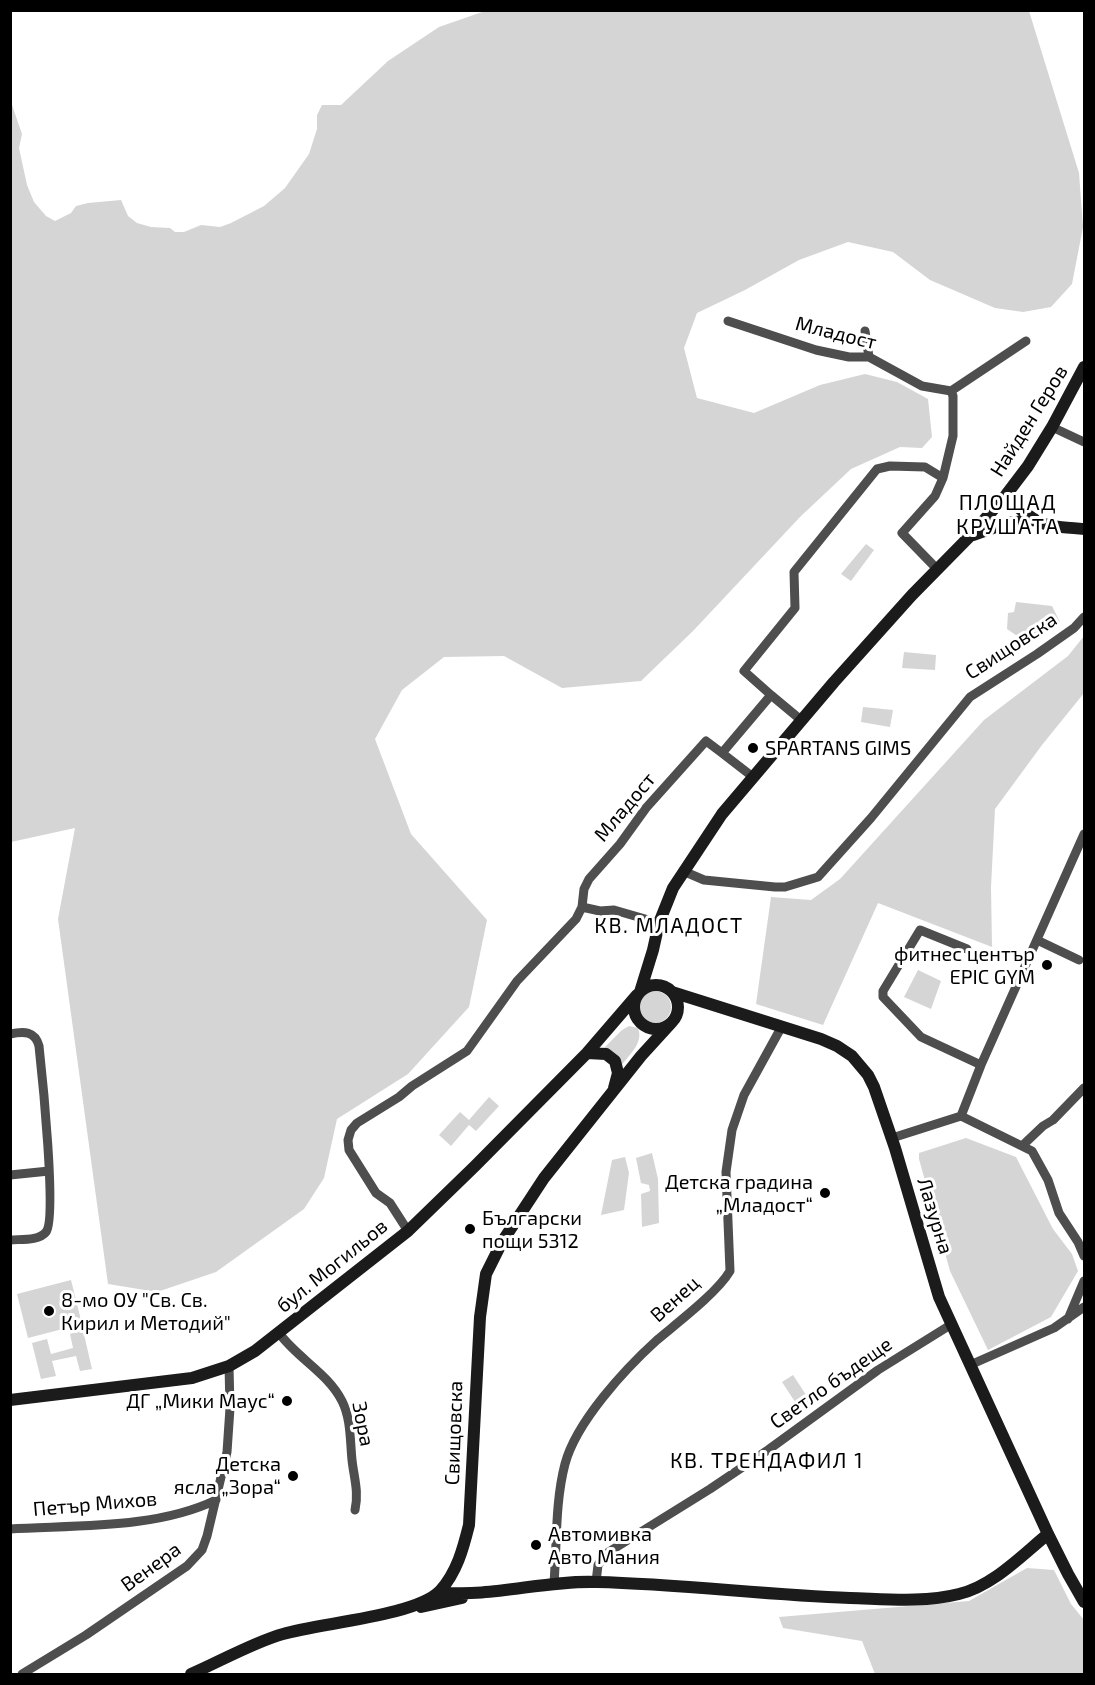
<!DOCTYPE html>
<meta charset="utf-8">
<style>
body{margin:0}
#map{position:relative;width:1095px;height:1685px;overflow:hidden;background:#fff;font-family:"Exo 2",sans-serif}
canvas{display:block}
.frame{position:absolute;inset:0;border:12px solid #000;pointer-events:none}
</style>
<div id="map">
<canvas width="1095" height="1685"></canvas>
<div class="frame"></div>
</div>
<script>
const c = document.querySelector('canvas').getContext('2d');
c.lineJoin = 'round';
function paint(path, color) { c.fillStyle = color; c.fill(path, 'evenodd'); }
function strokePath(path, color, width, dash) { c.strokeStyle = color; c.lineWidth = width; c.lineCap = dash ? 'butt' : 'round'; c.setLineDash(dash || []); c.stroke(path); }
function label(font, color, halo, rows, align = 'center') {
  c.font = font + ' "Exo 2",sans-serif'; c.lineWidth = 6; c.setLineDash([]); c.textBaseline = 'middle'; c.strokeStyle = halo; c.fillStyle = color; for (const [text, x, y, turn = 0] of rows) {
    c.save(); c.translate(x, y); c.rotate((+turn || 0) * Math.PI / 180); c.textAlign = isNaN(turn) ? turn : align; if (halo) c.strokeText(text, 0, 0); c.fillText(text, 0, 0); c.restore();
  }
}
paint(new Path2D(`
 M485,11H1029L1079,173L1083,227L1072,284L1051,307L1023,312L995,308L930,280L893,252L848,242L799,260L745,290L697,313L684,348L697,398L754,413L820,385L865,374L897,382L928,399L932,437L922,448L900,447L851,469L800,517L693,631L641,681L562,688L504,656L444,657L402,690L375,739L411,834L487,920L469,1007L408,1074L337,1119L324,1178L304,1209L216,1272L157,1292L108,1284L58,919L75,828L11,842V102L22,134L19,148L27,185L34,202L46,216L55,221L71,213L76,206L88,203L121,200L128,216L137,223L151,227L170,228L175,232H184L201,225L220,227L231,223L264,206L285,188L309,154L317,129V115L322,105H341L388,61L439,27Z
 M866,544L874,550L851,581L841,574Z
 M1016,602L1052,606L1060,622L1037,639L1026,642L1007,629L1008,613L1014,612Z
 M1084,636V693L1042,745L995,809L991,887L992,947L878,903L823,1025L756,1004L771,897L811,900L840,879L984,720L1068,656Z
 M904,652L936,655L935,670L902,668Z
 M863,707L893,710L890,727L861,722Z
 M918,970L941,981L931,1009L904,997Z
 M639 1007a16 16 0 1 1 32 0a16 16 0 1 1-32 0Z
 M629,1026L638,1028C644,1043 629,1055 621,1066L603,1049L622,1030Z
 M489,1097L499,1106L476,1131L469,1125L451,1146L439,1135L460,1112L469,1120Z
 M966,1138L1016,1157L1053,1229L1072,1254L1078,1271L1051,1317L988,1350L950,1271L919,1159V1153Z
 M652,1153L658,1179L659,1223L642,1227L641,1194L650,1191L649,1185L641,1183L636,1158Z
 M625,1157L629,1173L624,1210L601,1215L612,1160Z
 M71,1280L82,1324L28,1338L17,1294Z
 M83,1330L92,1369L80,1371L76,1356L52,1361L56,1376L41,1379L32,1343L47,1339L51,1354L73,1348L70,1334Z
 M793,1375L812,1404L801,1411L782,1382Z
 M1027,1568L1054,1570L1071,1604L1084,1620V1674H875L862,1641L783,1628L779,1617L969,1601Z`), '#d5d5d5');
strokePath(new Path2D(`
 M728,321L816,350L849,357H869L922,386L951,391
 M865,331L869,357
 M951,391L1026,341
 M1052,427L1084,442
 M943,478L953,436V396L951,391
 M771,695L801,720
 M722,753L753,777
 M683,871L704,880L775,887H785L818,877L871,818L970,697L1037,654L1074,628L1084,617
 M582,907L600,911L614,910L659,923
 M1037,940L1079,960
 M967,949L920,930L883,991V997L921,1037L981,1065
 M10,1034C24,1031 35,1031 39,1046C42,1073 57,1219 46,1232C39,1241 21,1239 10,1240
 M961,1116L981,1065L1084,834
 M961,1116L1032,1151L1048,1180L1059,1213L1078,1242L1084,1256
 M892,1138L961,1116
 M1023,1145L1043,1126L1053,1120L1084,1088
 M10,1175L49,1171
 M408,1231L390,1203L376,1193L349,1150L348,1140L351,1130L357,1123L399,1097L412,1086L467,1051L517,981L576,919L582,907L584,889L589,879L620,844L646,808L706,741L722,753L771,695L744,671L795,608L794,572L877,469L890,466L925,467L943,478L935,496L902,533L937,569
 M1068,1319L1084,1281
 M279,1333C297,1358 328,1373 342,1401C351,1419 350,1440 352,1460C354,1478 359,1492 355,1510
 M970,1365L1054,1328L1084,1307
 M10,1529C76,1525 156,1529 216,1500
 M596,1582L598,1565L607,1553L710,1489L768,1450L878,1370L952,1324
 M554,1583C557,1544 555,1502 565,1464C576,1422 625,1369 657,1340C677,1323 717,1293 730,1271L726,1172L732,1130L744,1095L782,1026
 M22,1674L86,1635L187,1566L202,1550L207,1536L227,1452L230,1408L229,1366`), '#4e4e4e', 9);
strokePath(new Path2D(`
 M1006,495C1036,526 1042,526 1084,529
 M973,535L1007,523L1034,520
 M634 1007a22 22 0 1 1 44 0a22 22 0 1 1-44 0Z
 M640,992L653,950L659,923L673,888L722,814L834,682L912,595L971,535L1006,495L1028,466L1052,427L1084,367
 M672,992L821,1039L837,1046L852,1056L868,1075L874,1087L895,1148L939,1297L1048,1534L1068,1574L1084,1602
 M587,1053L606,1054L615,1061L618,1073L614,1088
 M10,1400L192,1378L229,1366L255,1351L408,1231L475,1166L587,1053L637,995
 M439,1592C491,1598 544,1580 597,1582C681,1584 766,1595 850,1598C886,1599 923,1603 959,1594C993,1586 1022,1555 1048,1534
 M421,1607L462,1598
 M191,1674C219,1662 254,1642 283,1634C320,1623 416,1616 440,1591C457,1572 463,1549 469,1525L480,1317L486,1274L502,1242L544,1178L641,1056L672,1022`), '#1b1b1b', 12);
for (const [x, y, r, color] of [
 [753,748,6,"#000"],
 [1047,965,6,"#000"],
 [825,1193,6,"#000"],
 [470,1229,6,"#000"],
 [49,1311,6,"#000"],
 [287,1401,6,"#000"],
 [293,1476,6,"#000"],
 [536,1545,6,"#000"]
]) { const dot = new Path2D(); dot.arc(x, y, r, 0, 2 * Math.PI); c.fillStyle = color; c.fill(dot); strokePath(dot, '#fff', 2); }
label('20px', '#000', '#fff', [
 ["Младост",836,333,14],
 ["Найден Геров",1029,421,-58],
 ["Свищовска",1011,646,-33],
 ["Младост",625,807,-50],
 ["Лазурна",935,1216,73],
 ["бул. Могильов",332,1266,-39],
 ["Венец",675,1299,-42],
 ["Светло бъдеще",831,1383,-35],
 ["Зора",363,1424,79],
 ["Свищовска",454,1433,-88],
 ["Петър Михов",95,1504,-5],
 ["Венера",151,1567,-36]
]);
label('20px', '#000', '#fff', [
 ["SPARTANS GIMS",765,748],
 ["фитнес център",1035,954,"right"],
 ["EPIC GYM",1035,977,"right"],
 ["Детска градина",813,1182,"right"],
 ["„Младост“",813,1205,"right"],
 ["Български",482,1218],
 ["пощи 5312",482,1241],
 ["8-мо ОУ \"Св. Св.",61,1300],
 ["Кирил и Методий\"",61,1323],
 ["ДГ „Мики Маус“",275,1401,"right"],
 ["Детска",281,1464,"right"],
 ["ясла „Зора“",281,1487,"right"],
 ["Автомивка",548,1534],
 ["Авто Мания",548,1557]
], 'left');
c.letterSpacing = '1.5px';
label('21px', '#000', '#fff', [
 ["ПЛОЩАД",1008,503],
 ["КРУШАТА",1008,527],
 ["КВ. МЛАДОСТ",669,926],
 ["КВ. ТРЕНДАФИЛ 1",767,1461]
]);
c.letterSpacing = '0px';
</script>
